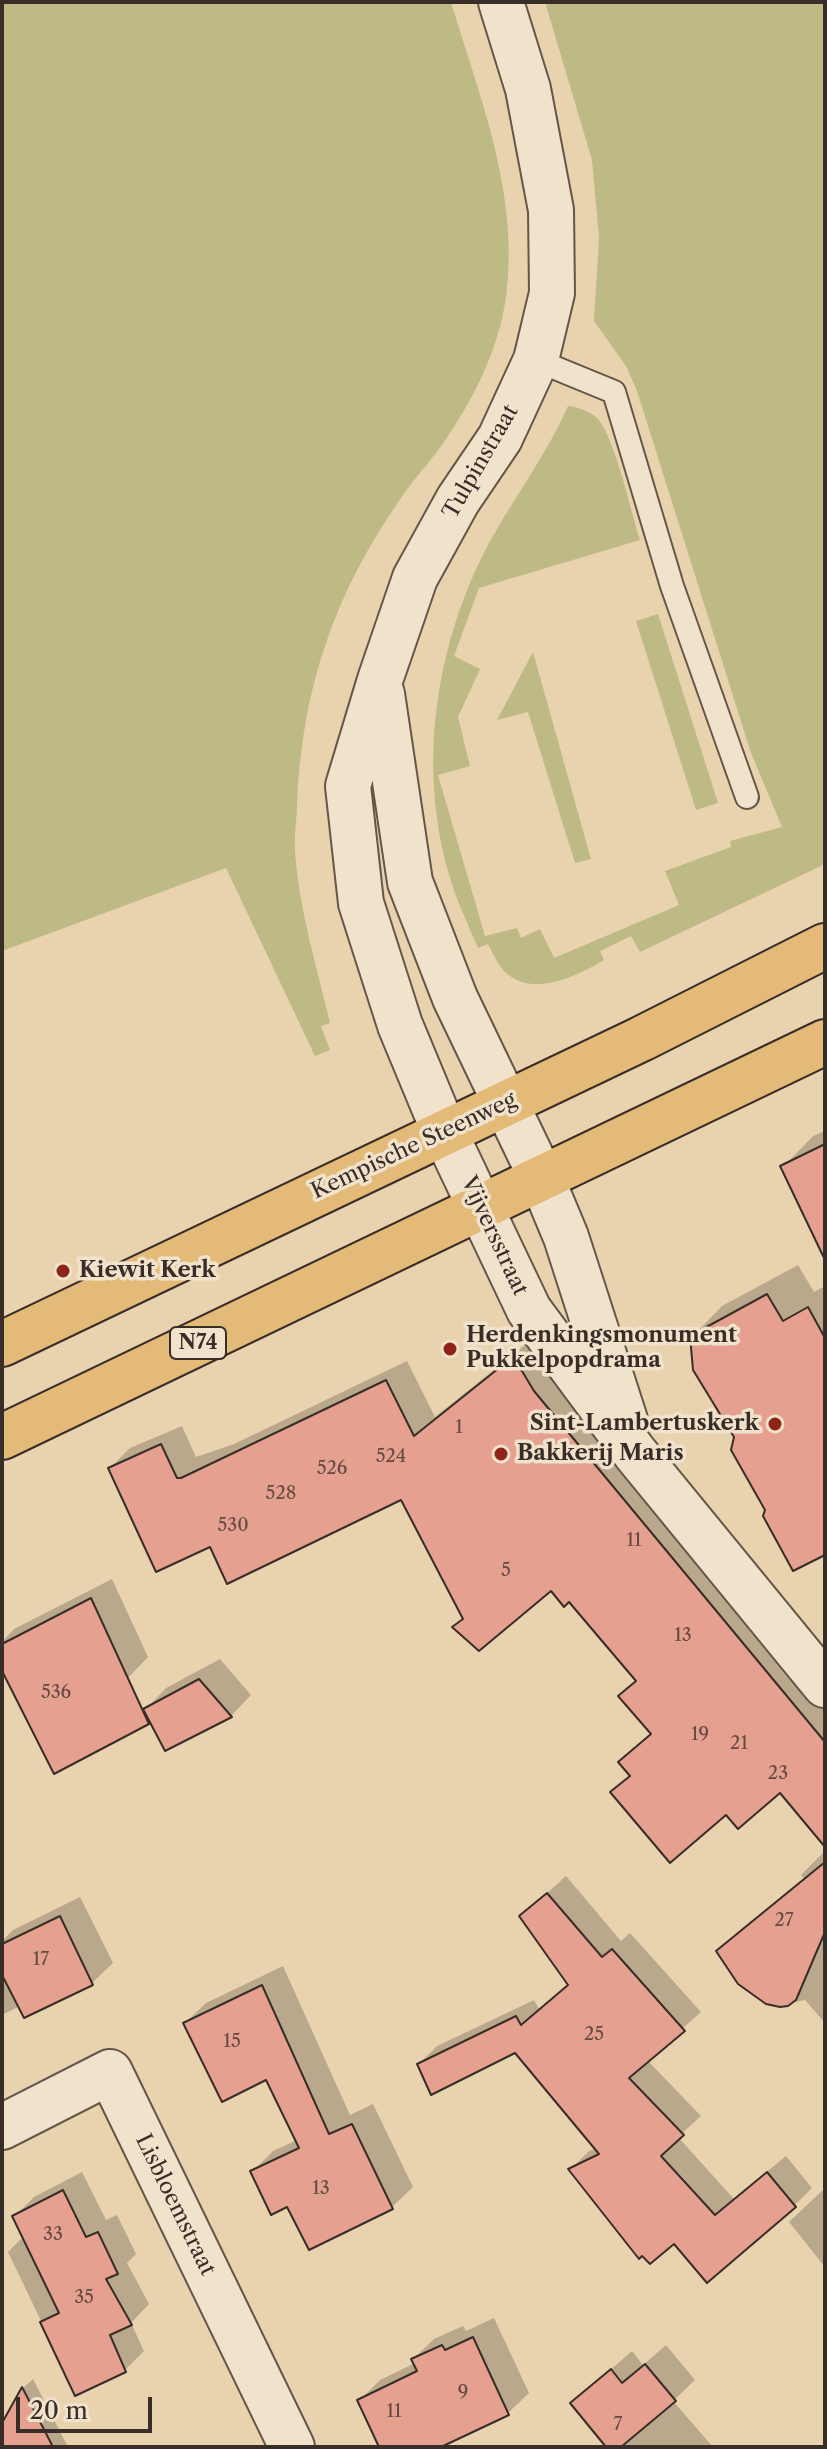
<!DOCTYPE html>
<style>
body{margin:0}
#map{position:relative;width:827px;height:2449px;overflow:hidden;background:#e9d3af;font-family:"Libre Caslon Text",serif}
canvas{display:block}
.frame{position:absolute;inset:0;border:4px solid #392d28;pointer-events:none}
.scale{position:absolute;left:16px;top:2397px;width:136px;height:36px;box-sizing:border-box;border:4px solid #392d28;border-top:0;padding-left:10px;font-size:24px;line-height:28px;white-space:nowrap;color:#392d28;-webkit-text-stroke:6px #f1e2cb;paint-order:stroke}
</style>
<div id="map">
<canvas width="827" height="2449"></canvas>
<div class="frame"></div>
<div class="scale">20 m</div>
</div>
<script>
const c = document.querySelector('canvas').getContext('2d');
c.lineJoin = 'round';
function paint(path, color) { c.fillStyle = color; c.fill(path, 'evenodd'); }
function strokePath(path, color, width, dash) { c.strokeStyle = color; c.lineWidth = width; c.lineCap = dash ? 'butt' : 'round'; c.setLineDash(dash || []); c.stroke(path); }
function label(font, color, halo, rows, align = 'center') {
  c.font = font + ' "Libre Caslon Text",serif'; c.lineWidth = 7; c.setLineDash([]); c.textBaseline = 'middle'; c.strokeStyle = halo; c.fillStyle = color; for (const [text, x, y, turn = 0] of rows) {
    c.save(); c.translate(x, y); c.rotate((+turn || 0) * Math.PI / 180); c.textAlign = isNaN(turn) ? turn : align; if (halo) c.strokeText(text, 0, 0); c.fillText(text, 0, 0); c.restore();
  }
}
paint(new Path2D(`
 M2,2H451C480,98 520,195 506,297C498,352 473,400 442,445C429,463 413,480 401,498C335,592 302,688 297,803C297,819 294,835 295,851C299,910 317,967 330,1023L321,1026L330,1050L315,1056L226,868L2,951Z
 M545,2H825V864L640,952L631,936L600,951L604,960C577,976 532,999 504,971C497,963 493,953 488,944L478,948C468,924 456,900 449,874C417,765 436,642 489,543C515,496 547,454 568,406C578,407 589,411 597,418C615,437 631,512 640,540L479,588L454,656L480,669L458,717L470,766L438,775L485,936L517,928L521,938L540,929L554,958L679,905L665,871L731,847L730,841L782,827L751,753L637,391L626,366L594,321L599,238L592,160Z
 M658,614L718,803L696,810L636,621Z
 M533,652L591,859L575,863L528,712L497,720Z`), '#beba85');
paint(new Path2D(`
 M825,1131V1244L783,1167L813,1136Z
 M798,1265L814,1292L825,1286V1553L767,1510L692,1337L722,1306Z
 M530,1341L825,1698V1844L780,1790L726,1812L613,1792L631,1774L620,1762L652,1732L638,1680L570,1599L552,1588L455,1627L464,1618L402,1497L211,1544L110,1468L130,1448L182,1426L196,1457L234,1444L407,1361L435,1417Z
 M112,1579L148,1657L128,1678L2,1667V1642L14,1629Z
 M220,1659L251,1695L231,1716L146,1709L166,1688Z
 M825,1851V2023L805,2000L780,2005L719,1951L739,1931L804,1878L801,1875Z
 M566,1876L621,1941L630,1933L701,2012L647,2060L701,2116L678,2137L734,2199L786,2156L812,2188L794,2206L675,2241L643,2253L571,2169L589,2151L596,2148L516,2050L419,2064L437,2046L534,2000L539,2009L570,1984L522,1916Z
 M80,1897L113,1963L92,1983L20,2006L2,2015V1941L13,1930Z
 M283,1966L350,2115L373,2104L413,2187L392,2207L288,2205L252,2172L273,2151L297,2140L267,2077L185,2023L206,2003Z
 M82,2172L106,2220L117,2215L136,2254L127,2263L149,2304L131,2323L144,2351L125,2370L76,2394L8,2252L24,2236L15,2216L34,2197Z
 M825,2188V2267L789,2222Z
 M494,2318L529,2393L508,2413L437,2447H382L359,2401L380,2380L415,2363L413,2359L434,2339L463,2326L466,2331Z
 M666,2345L695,2380L673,2401L713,2447H609L572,2403L632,2351L643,2365Z
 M33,2379L68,2447H2V2427L23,2388Z`), '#0003');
const building = new Path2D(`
 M825,1144V1260L780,1166Z
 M767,1294L783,1321L808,1307L825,1338V1555L793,1571L763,1516L765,1510L731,1450L734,1437L693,1370L690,1336Z
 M509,1360L522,1371L534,1391L825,1742V1847L780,1793L738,1829L726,1815L670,1863L610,1792L630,1776L618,1762L651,1734L618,1696L636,1681L569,1602L564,1607L551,1591L479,1651L452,1627L463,1619L401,1500L227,1584L210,1547L156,1572L108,1468L161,1444L177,1478H181L386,1380L414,1436Z
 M91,1598L149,1724L54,1774L2,1671V1644Z
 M199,1679L232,1717L165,1751L143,1709Z
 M825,1862V1932L796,2000L788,2006L780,2007L766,2004L738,1984L716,1951Z
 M547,1893L602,1957L612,1949L685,2031L629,2078L684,2135L661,2156L715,2215L767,2172L796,2207L707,2283L674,2244L650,2264L642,2256L639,2259L568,2169L599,2154L515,2053L431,2095L417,2064L516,2016L521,2025L568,1985L519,1916Z
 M60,1916L93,1985L24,2018L2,1975V1944Z
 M262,1985L329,2134L352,2124L393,2209L309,2250L287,2207L271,2215L250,2171L299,2148L266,2080L222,2102L183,2023Z
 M63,2190L86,2237L98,2232L118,2274L106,2279L132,2325L110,2335L126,2372L75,2396L40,2322L59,2313L12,2216Z
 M473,2337L509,2415L441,2447H379L357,2400L417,2371L411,2359L442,2345L445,2350Z
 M645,2364L676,2401L621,2447H606L570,2403L611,2369L622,2383Z
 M22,2387L53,2447H2V2423Z`);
paint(building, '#e5a090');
strokePath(building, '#392d28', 2);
const lane = new Path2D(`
 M536,360L614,392L672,586L747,797`);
const street = new Path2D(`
 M501,2L528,89L551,210L552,293L536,360L500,438L458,500L415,578L380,680L348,786L361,903L400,1025L444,1131L529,1310L635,1453L825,1685
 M382,694L410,882L455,998L541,1177L566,1237L625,1420
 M2,2127L110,2072L292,2447`);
const primary = new Path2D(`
 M2,1344L641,1039L825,946
 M2,1437L825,1042`);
strokePath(lane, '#65564a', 26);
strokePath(street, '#65564a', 48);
strokePath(primary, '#392d28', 48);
strokePath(lane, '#f1e2cb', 22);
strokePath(street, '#f1e2cb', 44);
strokePath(primary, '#e4ba78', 44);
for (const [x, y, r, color] of [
 [63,1271,8,"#8f2418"],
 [450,1349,8,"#8f2418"],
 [775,1424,8,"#8f2418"],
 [501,1454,8,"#8f2418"]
]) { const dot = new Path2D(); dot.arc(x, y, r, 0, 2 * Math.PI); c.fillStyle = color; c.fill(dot); strokePath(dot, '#f1e2cb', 3); }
label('18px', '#644a42', null, [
 ["1",459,1428],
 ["524",391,1457],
 ["526",332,1469],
 ["528",281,1494],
 ["530",233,1526],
 ["11",634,1541],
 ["5",506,1571],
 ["13",683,1636],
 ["536",56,1693],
 ["19",700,1735],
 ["21",739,1744],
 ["23",778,1774],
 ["27",784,1921],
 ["17",41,1960],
 ["25",594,2035],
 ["15",232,2042],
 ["13",321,2189],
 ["33",53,2235],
 ["35",84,2298],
 ["9",463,2393],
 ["11",394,2412],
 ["7",618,2425]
]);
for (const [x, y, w] of [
 [198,1343,56]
]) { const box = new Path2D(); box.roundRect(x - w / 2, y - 16, w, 32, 6); c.fillStyle = '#f1e2cb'; c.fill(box); strokePath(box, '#392d28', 2); }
label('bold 20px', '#392d28', null, [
 ["N74",198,1343]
]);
label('22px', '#392d28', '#f1e2cb', [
 ["Tulpinstraat",481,462,-60],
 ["Kempische Steenweg",414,1146,-25],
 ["Vijversstraat",494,1236,65],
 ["Lisbloemstraat",175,2205,64]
]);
label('bold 22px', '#392d28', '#f1e2cb', [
 ["Kiewit Kerk",79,1271],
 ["Herdenkingsmonument",466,1336],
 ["Pukkelpopdrama",466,1361],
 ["Sint-Lambertuskerk",759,1424,"right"],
 ["Bakkerij Maris",517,1454]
], 'left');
</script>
